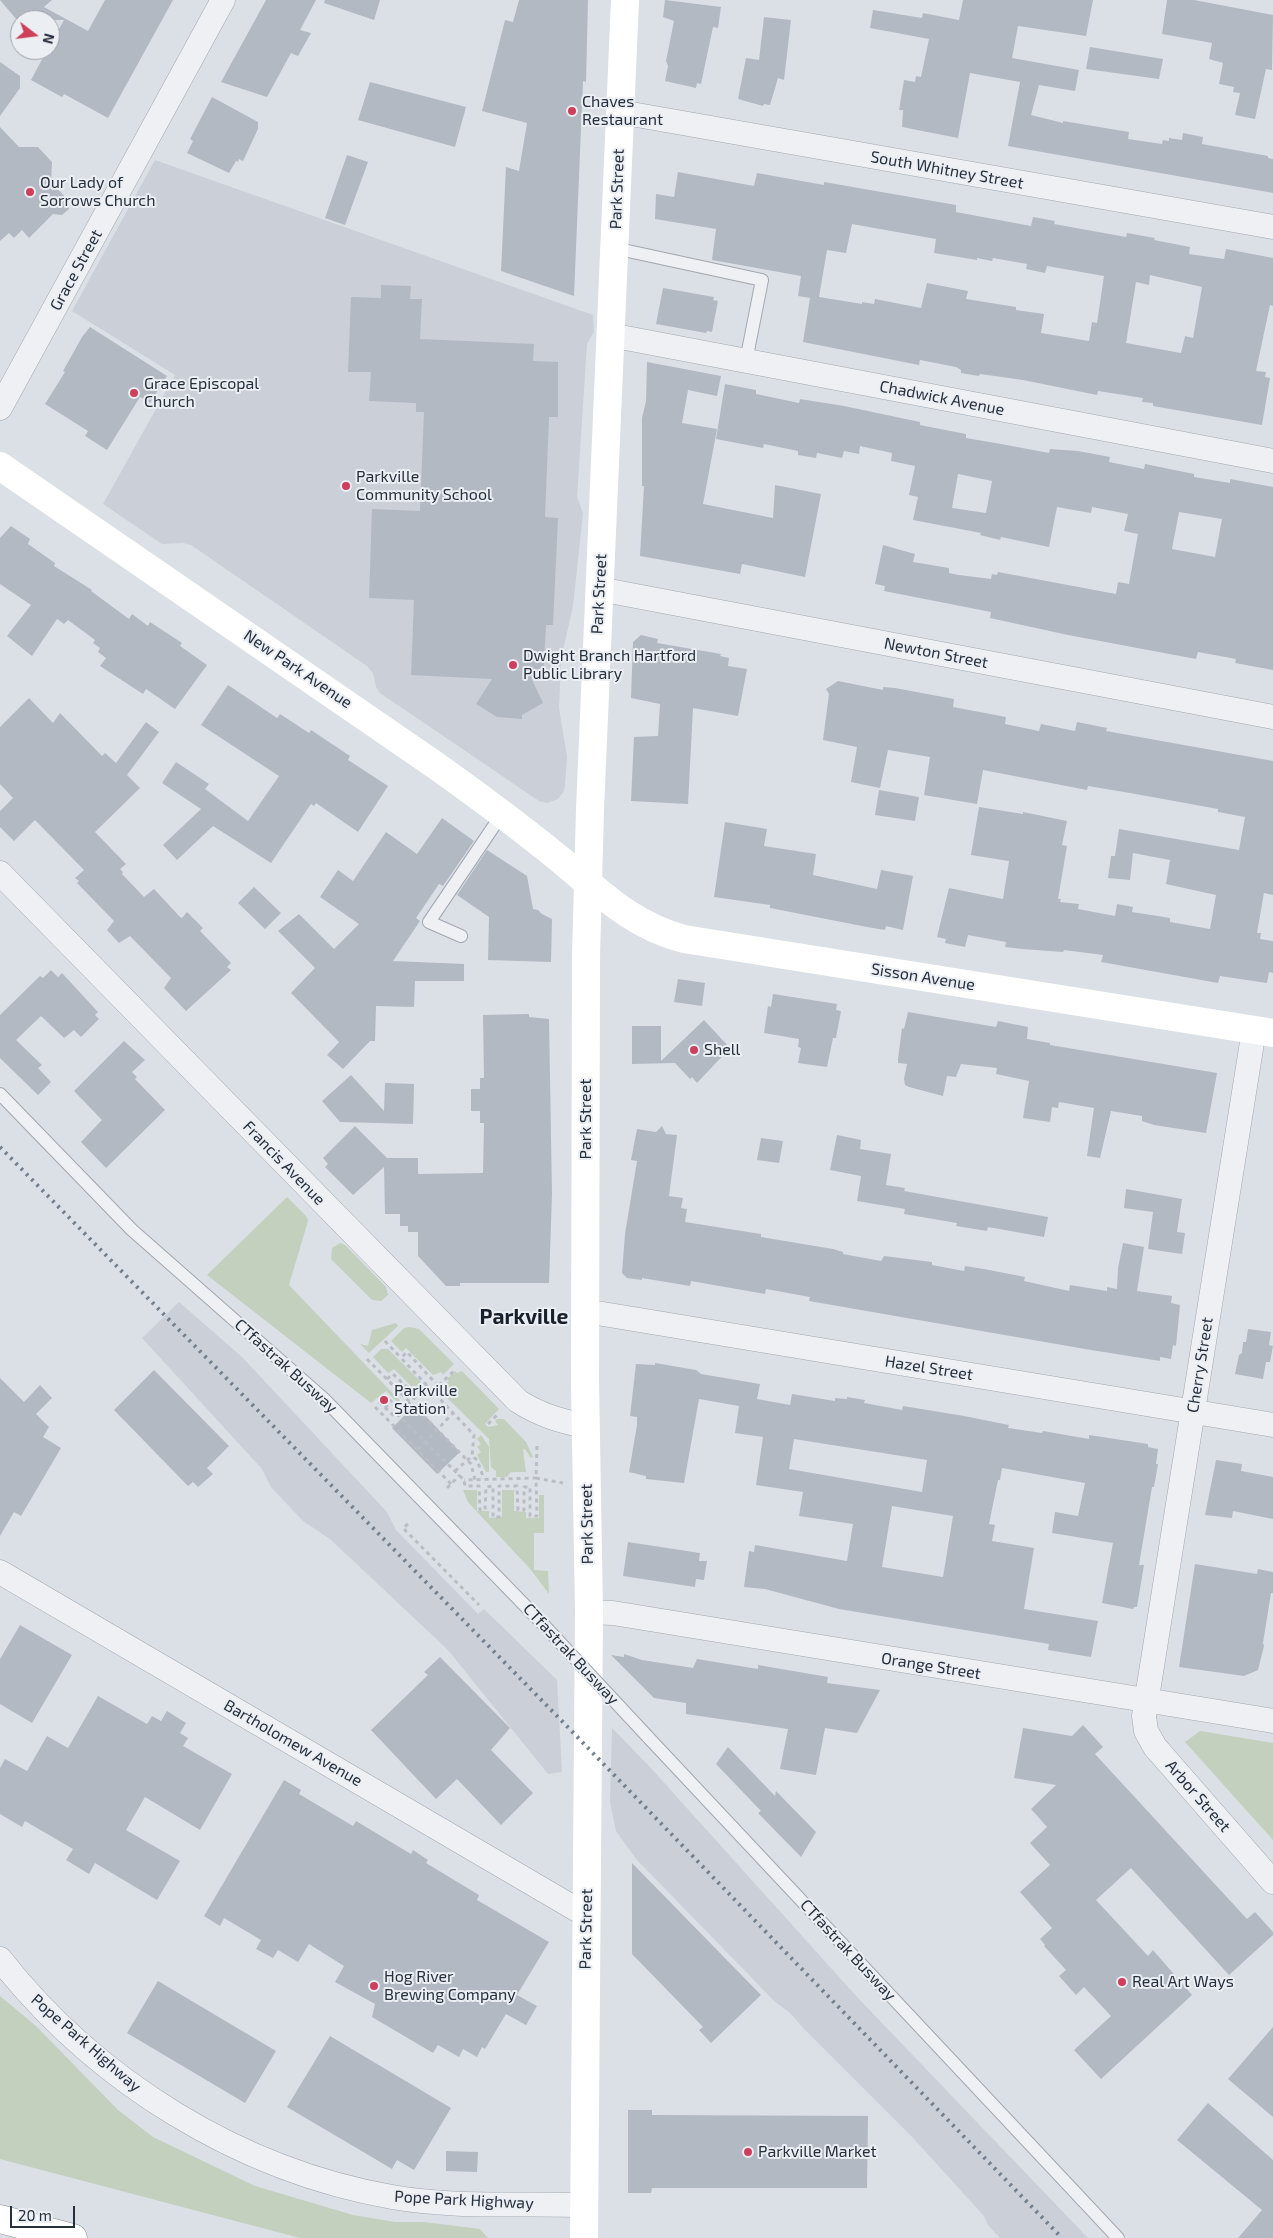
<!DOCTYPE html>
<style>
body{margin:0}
#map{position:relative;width:1273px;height:2238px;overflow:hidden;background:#dbe0e6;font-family:"Exo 2",sans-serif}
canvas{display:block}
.north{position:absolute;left:10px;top:10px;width:50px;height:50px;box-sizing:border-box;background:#ebeff4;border:1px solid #9ca2aa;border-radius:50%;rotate:105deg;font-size:14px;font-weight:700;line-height:20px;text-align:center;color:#262f3c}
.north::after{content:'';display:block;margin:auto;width:18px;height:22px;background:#cd3f5a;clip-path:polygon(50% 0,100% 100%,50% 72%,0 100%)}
.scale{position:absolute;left:10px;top:2206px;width:65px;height:22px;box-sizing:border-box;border:2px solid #262f3c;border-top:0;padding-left:6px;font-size:15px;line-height:18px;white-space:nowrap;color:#262f3c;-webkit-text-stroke:4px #ebeff4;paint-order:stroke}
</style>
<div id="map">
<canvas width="1273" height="2238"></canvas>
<div class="north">N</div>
<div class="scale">20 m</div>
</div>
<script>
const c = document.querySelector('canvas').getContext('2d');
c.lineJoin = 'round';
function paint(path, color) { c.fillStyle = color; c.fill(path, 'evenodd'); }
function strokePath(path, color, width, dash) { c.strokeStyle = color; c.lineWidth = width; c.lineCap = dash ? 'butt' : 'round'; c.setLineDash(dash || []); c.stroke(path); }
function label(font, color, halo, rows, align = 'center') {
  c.font = font + ' "Exo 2",sans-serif'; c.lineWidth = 4; c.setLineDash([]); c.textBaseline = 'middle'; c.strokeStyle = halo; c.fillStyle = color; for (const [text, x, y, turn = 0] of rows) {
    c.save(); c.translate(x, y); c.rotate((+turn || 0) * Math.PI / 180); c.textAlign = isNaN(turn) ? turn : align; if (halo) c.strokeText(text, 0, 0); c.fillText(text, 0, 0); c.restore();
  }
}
paint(new Path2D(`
 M155,160L593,315L594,332L587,344L577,497L583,513L573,606L561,659L559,708L567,757L565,784L564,791L558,799L547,803L539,801L380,693L376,687L373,673L367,666L191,545L183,543L162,544L103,504L175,375L72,311Z
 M179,1302L242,1357L387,1512L396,1530L478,1614L484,1609L557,1680L562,1772L548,1774L448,1650L330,1539L303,1521L271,1487L262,1469L142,1338Z
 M612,1728L649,1766L858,1998L1088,2238H1000L988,2225L984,2216L914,2139L807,2032L790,2013L774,2001L751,1977L636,1859L616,1831L610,1802Z`), '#cacfd8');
paint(new Path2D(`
 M287,1197L307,1217L308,1221L289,1285L401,1402L399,1404L386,1391L371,1403L207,1275Z
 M340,1243L345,1245L386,1287L388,1295L381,1301L372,1300L331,1259L332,1248Z
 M396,1323L398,1326L369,1353L360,1344L368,1346L372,1330Z
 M410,1327L419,1329L454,1364L443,1375L441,1372L433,1375L406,1348L402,1352L391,1341L404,1328Z
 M381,1349H388L421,1382L414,1389L394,1369L388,1373L373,1357Z
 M455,1371L457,1373L462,1371L499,1409L485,1424L488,1427L498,1425L495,1421L497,1419H504L526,1442L533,1457L531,1458L525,1449L523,1450L526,1472H511L507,1477H496V1471L491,1467L489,1439L438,1389L449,1381L447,1379Z
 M481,1435L489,1447V1472H486L477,1455L481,1452L477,1447L481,1444L477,1439Z
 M463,1490H477V1511H489V1518L502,1517V1490H514V1511L526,1512V1518H539V1495H544V1533H534V1570L548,1571L549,1594L531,1570L468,1502Z
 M1200,1731L1273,1743V1840L1185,1742Z
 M0,1996L36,2026L118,2110L153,2137L255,2186L353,2215L395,2222H424L480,2229L488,2238H300L0,2159Z`), '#c2d0bd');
paint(new Path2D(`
 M0,0H52L44,7L88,31L105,0H173L108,118L64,94L62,97L31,80L47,50H50V45L64,20H17Z
 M266,0H316L300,30L311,33L298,56L291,53L267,97L221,82Z
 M325,0H380L374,20L324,3Z
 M519,0H588L586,82L583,81L574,296L501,271L506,167L519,171L527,123L482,111L505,20L513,22Z
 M665,0L721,7L718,28L713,27L701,84L697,83L696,88L665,81L668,66L666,61L674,21L663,17Z
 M963,0H1093L1086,36L1018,26L1012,58L1079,70L1075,91L1039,85L1031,115L1063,123V121L1129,132L1128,139L1162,144L1163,140L1169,141V138L1182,140L1183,133L1203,137L1202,144L1268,156V158L1273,159V193L1008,146L1020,82L970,73L958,138L902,127L903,110H899L904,80L915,82L916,76L921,77L929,39L870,28L873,10L922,18L923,13L959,20Z
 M1167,0H1194L1273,15L1272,70L1266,69L1255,119L1235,115L1240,93L1233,92L1234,87L1219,84L1223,63L1209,59L1212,43L1162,34Z
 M764,17L791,20L784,80L778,78L770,105L764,104L763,106L738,99L746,58L759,60Z
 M1090,47L1163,59L1159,79L1086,69Z
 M0,62L20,76V88L0,116Z
 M370,82L466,107L455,147L358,120Z
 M212,97L258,122V129L243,161L239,159L238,162L236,161L229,173L187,153L193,141L190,139Z
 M0,127L19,147H38L52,162L51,182L69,201V209L62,215L53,214L29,238L22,230L14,238L9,233L0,241Z
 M347,155L368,162L345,225L325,218Z
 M678,172L754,186L757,173L824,185V182L956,205V212L1031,226L1033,217L1055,221L1054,224L1126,237L1127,233L1155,238L1154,240L1190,247L1189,254L1224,259L1226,249L1273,258V306L1270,305L1256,371L1266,372L1265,377L1270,378L1262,425L1153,406V403L1142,402L1143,398L1098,391L1097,395L1023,380L980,374L979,376L961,373V370L956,367L920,360L919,365L803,342L810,298L798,296L801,276L712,260L716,229L655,219L656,194L674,197ZM852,224L936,239L934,253L977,260V258L992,261L993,258L1027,264L1026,269L1045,273L1047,266L1104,276L1097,323L1092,322L1089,341L1041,333L1044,314L1016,310V307L966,299L968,291L927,283L921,308L875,299L874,304L862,302V304L819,297L827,250L846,253ZM1150,275L1202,287L1193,338L1185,336L1181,353L1126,343L1136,282L1149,285Z
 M381,285L411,286L410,299H422L420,339L534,344L533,361L558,362V417H549L545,517L558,518L553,625H546L543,681L532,680L543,703L522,715V719L497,717L476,704L492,679L411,675L414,600L369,598L372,509L420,511L424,412H416V403L369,401L371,372H348L351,297L381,298Z
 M663,288L714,297L713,300L718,301L712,332L707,331L706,333L656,324Z
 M90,327L167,376L150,403L140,397L107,450L85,436L88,431L45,404L65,372L63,371L82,337Z
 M647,362L721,376L717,396L688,390L682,423L717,429L703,504L773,518L775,485L821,494L805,577L742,564L740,574L640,556L644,486H642V418L646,401Z
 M725,384L756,390V394L799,403L800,399L844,406L920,422V425L966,434V438L1001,444L1049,453L1050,449L1078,451L1110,457L1109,462L1144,469L1145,464L1194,474V477L1230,483V479L1273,487V670L1235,663L1236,659L1198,652L1196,659L1068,635L990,618L991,612L884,591L885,586L875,584L883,545L915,554L913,562L949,568V573L959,575L991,579L992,574L997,575L998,572L1116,594L1118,582L1129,584L1138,534L1124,531L1128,514L1092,507L1091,513L1057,507L1049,547L1001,537L1000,540L980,535L981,533L913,520L918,497L909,495L915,466L891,461L892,453L860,446L859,454L844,451L842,458L817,453L816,458L798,455V451L764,444L763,448L716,439ZM958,474L992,481L986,513L952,508ZM1179,512L1222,519L1215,557L1172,549Z
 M11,526L30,539L28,544L55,563L54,566L92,590L91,591L129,619L132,614L148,626L150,622L182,643L180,646L207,665L175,709L146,689L143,694L100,666L106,658L98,652L100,648L93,643L95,640L68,620L64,624L57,619L32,656L7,636L31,605L0,584V538Z
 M641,635L658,639L657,643L721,654L720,656L729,658L728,666L747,669L738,716L693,708L688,804L631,801L634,737L658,736L660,704L631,698L633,642Z
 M838,681L883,690V687L895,688L954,699L953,707L1006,717L1005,724L1039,731L1041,724L1075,731L1077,722L1107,728L1106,731L1273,761V895L1264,893L1257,933H1261L1260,939L1273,941V973L1269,972L1267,983L1220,976L1218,983L1101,962L1103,955L1064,950L1063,952L1022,949L1005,947L1006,942L968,935L965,947L945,943L946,939L937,937L949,888L1003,899L1009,861L971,855L979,807L1023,814V812L1067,821L1062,845L1067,846L1058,899H1061L1060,902L1079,904L1078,909L1115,916L1117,904L1133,907L1132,912L1170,918V922L1210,929L1216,895L1166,884L1170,860L1133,853L1130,880L1108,878L1111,856H1115L1119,829L1239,850L1245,817L1218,812V809L1130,793L1088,786L1087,790L983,770L977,804L924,795L930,757L888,750L880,788L851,782L857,747L823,740L829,694L826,689Z
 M228,685L277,718L280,714L309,733L311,730L350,756L348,760L388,786L358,832L316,803L314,806L311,804L271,863L213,826L177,860L163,845L201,809L162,783L176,762L209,784L205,789L248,821L279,776L201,725Z
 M29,698L53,723L60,713L102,756L105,753L116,763L146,722L159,732L127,775L140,788L95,832L126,864L120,869L123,872L122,874L144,897L154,889L180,917L182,918L187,912L203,928L200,931L231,963L227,967L231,970L186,1011L164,988L171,978L130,936L119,943L107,930L114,921L77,883L79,881L75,878L84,870L35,820L14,841L0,827V811L13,798L0,784V727Z
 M879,790L919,797L915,821L875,815Z
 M442,818L474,841L443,886L439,884L416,918L420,921L393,961L464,964V981H415L414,1007L376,1006L375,1041H370L343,1069L327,1055L339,1042L291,993L315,968L278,931L299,914L334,949L359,924L320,897L338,870L353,881L386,832L417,854Z
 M725,822L767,829L764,846L816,854L813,875L877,889L881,870L913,876L903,930L886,926L885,930L867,927L770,908V905L714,897Z
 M487,850L527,876L533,909L538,910L542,914L552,919L551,962L488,960L489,917L457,895Z
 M254,887L281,913L265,929L238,903Z
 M51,970L58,977L62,973L98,1012L95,1015L99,1019L81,1037L74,1030L64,1038L41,1016L16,1040L42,1065L38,1068L51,1082L38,1095L0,1058V1015L40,976L43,978Z
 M678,979L705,983L702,1006L674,1002Z
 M773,994L837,1004L836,1010L841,1011L836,1038H833L827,1067L798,1063L801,1048L798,1047L799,1039L764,1033L768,1006L771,1007Z
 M908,1012L996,1027L998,1021L1028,1027L1027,1039L1050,1043V1045L1217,1073L1206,1133L1154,1125L1142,1121V1116L1111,1111L1100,1158L1087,1156L1094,1108L1059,1102L1058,1108L1052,1107L1050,1122L1023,1118L1029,1081L996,1074L997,1068L961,1064L956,1077L947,1076L943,1096L909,1087L905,1085L904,1079L907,1064L898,1063V1059L902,1028L904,1029Z
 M529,1014V1017L549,1019L552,1194L549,1283H460V1286H446L418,1256V1232H408V1226H400V1214H385L384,1167L353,1195L325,1167L328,1164L323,1158L355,1126L387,1158H418V1174L483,1173L484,1123H480V1111H471V1089H480V1078H484L483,1015Z
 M704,1020L730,1048L697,1083L692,1077L690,1079L675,1063L632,1064V1026H661V1061Z
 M124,1041L145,1060L132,1072L137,1077L135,1079L165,1110L106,1168L81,1142L102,1120L74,1091Z
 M351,1075L384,1111L385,1083L414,1084L413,1124L340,1122L322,1101Z
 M662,1126L666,1134L677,1135L669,1196L683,1198L681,1208L687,1209L685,1222L761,1234V1237L833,1249L843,1252V1254L881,1261L884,1256L932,1262V1265L964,1271L965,1266L984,1269L1025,1277L1024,1281L1069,1291L1070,1285L1107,1291V1287L1117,1289L1118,1268L1123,1243L1144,1247L1137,1291L1172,1296L1171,1303L1180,1305L1176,1346L1173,1345L1171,1359L1160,1357V1361L1085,1349L809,1301L810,1297L766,1289L765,1294L691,1281L690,1286L642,1278V1280L627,1278L622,1273L625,1234L637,1161L631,1160L637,1129L656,1132Z
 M837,1135L861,1140L860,1149L891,1154L886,1185L905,1188L904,1191L1048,1217L1044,1237L988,1227L987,1231L956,1226L957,1223L904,1214L905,1209L857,1201L861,1176L830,1170Z
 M761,1138L783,1141L779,1163L757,1160Z
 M1126,1189L1182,1199L1177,1232L1185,1233L1182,1254L1148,1249L1153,1212L1124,1208Z
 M1248,1329L1271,1332L1269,1345L1273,1346L1270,1362H1266L1263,1379L1235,1374L1239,1355L1242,1353L1243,1342H1246Z
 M655,1363L696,1370L701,1374L760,1384L757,1399L790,1405L792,1394L835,1401V1398L847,1399V1397L865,1400L864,1403L902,1410L903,1406L964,1416L1009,1425L1008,1428L1042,1433L1043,1431L1089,1439V1435L1148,1444V1447L1158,1449L1156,1464H1158L1154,1487H1152L1139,1565H1144L1137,1607H1134L1133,1609L1102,1603L1113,1543L1052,1533L1055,1512L1078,1516L1085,1483L1002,1468L1000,1480H998L989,1524L995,1525L992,1541L1034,1548L1024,1609L1098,1621L1091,1657L1048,1650L1049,1644L839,1609L765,1589L744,1587L749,1551L754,1552L755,1545L847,1561L853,1524L799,1516L803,1492L756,1485L763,1437L735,1433L739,1406L699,1399L684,1483L646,1479V1476L629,1472L637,1425V1417L630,1416L636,1364L655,1365ZM794,1439L927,1460L922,1492L789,1469ZM892,1506L953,1516L943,1577L882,1567Z
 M154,1370L229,1446L207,1468L213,1474L198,1487L193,1482L188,1486L114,1410Z
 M0,1378L24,1402L40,1385L52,1398L36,1414L49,1427L43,1437L61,1448L21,1516L14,1512L0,1536Z
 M415,1405L460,1452L437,1474L392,1428Z
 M1216,1460L1242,1464L1241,1471L1273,1477V1519L1233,1511L1232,1518L1205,1515Z
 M628,1542L700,1553L699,1561H707L704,1580L696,1579L695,1587L623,1576Z
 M1195,1564L1257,1574L1258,1569L1273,1572V1593H1271L1263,1643L1264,1646L1258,1670L1244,1676L1179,1667Z
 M20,1625L72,1655L32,1723L0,1704V1659Z
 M624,1654L642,1660L693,1668L697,1659L758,1669V1665L828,1677L827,1683L880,1690L857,1733L825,1728L816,1775L780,1769L788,1729L686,1714V1703L654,1698L611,1655L624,1657Z
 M440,1657L510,1728L491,1750L533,1793L501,1825L457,1779L436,1799L371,1730L428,1675L424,1672Z
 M98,1696L147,1724L152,1716L161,1721L167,1711L186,1723L180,1733L188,1738L183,1746L232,1774L200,1830L145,1797L126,1830L180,1861L157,1900L95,1863L89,1874L66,1860L73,1849L25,1821L22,1827L0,1814V1768L5,1759L27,1771L47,1736L68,1748Z
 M1083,1725L1103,1747L1095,1754L1247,1919L1255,1912L1273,1932V1935L1229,1975L1131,1868L1096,1900L1148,1956L1153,1950L1192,1995L1101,2079L1074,2050L1111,2016L1084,1987L1076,1995L1059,1976L1066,1970L1044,1946L1045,1945L1040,1939L1052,1928L1020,1892L1050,1865L1030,1843L1047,1827L1031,1809L1056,1785L1014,1778L1023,1728L1072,1736Z
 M728,1747L775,1796L776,1791L816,1832L801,1857L758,1813L761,1811L716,1764Z
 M284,1780L301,1790L299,1794L353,1826L356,1821L411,1854L413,1850L428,1860L426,1863L479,1895L477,1900L549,1942L517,1995L537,2006L526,2025L506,2014L485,2049L482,2047L477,2057L463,2049L459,2057L438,2045L433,2053L372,2017L375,2004L335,1982L344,1966L309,1944L298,1962L278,1950L273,1958L256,1949L261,1940L224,1918L220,1926L204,1916Z
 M632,1863L761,1995L711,2043L699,2030L703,2027L632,1954Z
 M158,1981L276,2051L245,2103L127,2033Z
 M1273,2027V2117L1228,2079Z
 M330,2036L451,2108L414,2170L397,2160L392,2169L287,2107Z
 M1208,2103L1273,2160V2238H1238L1262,2210L1177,2140Z
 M628,2110H652V2115L868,2116L867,2188H652L651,2193H628Z
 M446,2151L478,2152L477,2172L446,2171Z`), '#b3b9c2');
const service = new Path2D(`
 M614,248L762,280L746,361
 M461,936L429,922L502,814
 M0,1094L132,1230L324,1399L540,1621
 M647,1736L1118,2238`);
const minor = new Path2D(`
 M620,112L1273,227
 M610,335L1273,461
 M0,408L223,0
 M599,589L1273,717
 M0,873L518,1401C540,1415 560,1421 585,1426
 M1254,1030L1144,1716L1146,1731L1155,1747L1273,1882
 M585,1311L1273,1425
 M0,1572L586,1915
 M589,1612L613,1613L1273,1721
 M0,1959C96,2081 239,2170 392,2197C453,2208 522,2203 584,2205`);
const motorway = new Path2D(`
 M0,2219L73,2238`);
strokePath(service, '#a1a7b0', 14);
strokePath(minor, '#a1a7b0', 25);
strokePath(motorway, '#838e9c', 29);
strokePath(new Path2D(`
 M385,1341L401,1358
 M367,1359L471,1464L475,1480
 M387,1379L393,1374L416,1396
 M427,1385L398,1415L464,1480L465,1486H479L480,1510H485L486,1487L493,1486V1517H499V1486H517L518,1510H524V1487H530V1516H537L536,1478L464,1480
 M438,1386L407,1352L401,1358L474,1435L472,1456L477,1460L484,1479
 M433,1391L456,1369
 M379,1402L395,1417L398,1415
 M375,1407L418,1450
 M385,1408L392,1400
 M488,1424L498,1414
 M537,1446L536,1478L563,1483
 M455,1471L472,1456
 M451,1484L418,1450L453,1413
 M447,1488L460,1475
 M408,1524L403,1528L479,1605`), '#babec4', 3, [4, 4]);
strokePath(service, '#eef0f4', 12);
strokePath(minor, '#eef0f4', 24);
strokePath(new Path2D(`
 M0,466L435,765C477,795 518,825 557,857C599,891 630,925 684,939L1273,1033
 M584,2238L589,1612L585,1381L586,957L590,809L625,0`), '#fff', 28);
strokePath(motorway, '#fff', 28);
strokePath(new Path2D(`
 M0,1147L559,1718L1062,2238`), '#75808f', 4, [2.5, 5]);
const serviceBridge = new Path2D(`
 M540,1621L647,1736`);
strokePath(serviceBridge, '#a1a7b0', 14, []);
strokePath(serviceBridge, '#eef0f4', 12);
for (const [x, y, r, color] of [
 [572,111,5,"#cd3f5a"],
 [30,192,5,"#cd3f5a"],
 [134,393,5,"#cd3f5a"],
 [346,486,5,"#cd3f5a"],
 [513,665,5,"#cd3f5a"],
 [694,1050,5,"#cd3f5a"],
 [384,1400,5,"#cd3f5a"],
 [1122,1982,5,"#cd3f5a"],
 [374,1986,5,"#cd3f5a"],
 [748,2152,5,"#cd3f5a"]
]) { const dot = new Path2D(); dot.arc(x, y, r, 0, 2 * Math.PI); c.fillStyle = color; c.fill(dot); strokePath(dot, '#ebeff4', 2); }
label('16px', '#262f3c', '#ebeff4', [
 ["Chaves",582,102],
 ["Restaurant",582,120],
 ["Our Lady of",40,183],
 ["Sorrows Church",40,201],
 ["Grace Episcopal",144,384],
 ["Church",144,402],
 ["Parkville",356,477],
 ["Community School",356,495],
 ["Dwight Branch Hartford",523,656],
 ["Public Library",523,674],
 ["Shell",704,1050],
 ["Parkville",394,1391],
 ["Station",394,1409],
 ["Hog River",384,1977],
 ["Brewing Company",384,1995],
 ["Real Art Ways",1132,1982],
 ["Parkville Market",758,2152]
], 'left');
label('16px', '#262f3c', '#ebeff4', [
 ["South Whitney Street",947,170,10],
 ["Park Street",617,189,-88],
 ["Grace Street",76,270,-61],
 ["Chadwick Avenue",942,398,11],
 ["Park Street",599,594,-87],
 ["Newton Street",936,653,11],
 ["New Park Avenue",298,669,34],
 ["Sisson Avenue",923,977,9],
 ["Park Street",586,1119,-90],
 ["Francis Avenue",284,1163,46],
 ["Cherry Street",1200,1365,-81],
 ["CTfastrak Busway",286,1366,42],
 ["Hazel Street",929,1368,9],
 ["Park Street",587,1524,-91],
 ["CTfastrak Busway",571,1654,47],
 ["Orange Street",931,1666,9],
 ["Bartholomew Avenue",293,1743,30],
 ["Arbor Street",1198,1796,49],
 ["Park Street",586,1929,-89],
 ["CTfastrak Busway",848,1950,47],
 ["Pope Park Highway",86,2043,41],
 ["Pope Park Highway",464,2200,3]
]);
label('bold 21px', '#18202c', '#ebeff4', [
 ["Parkville",524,1317]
]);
</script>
